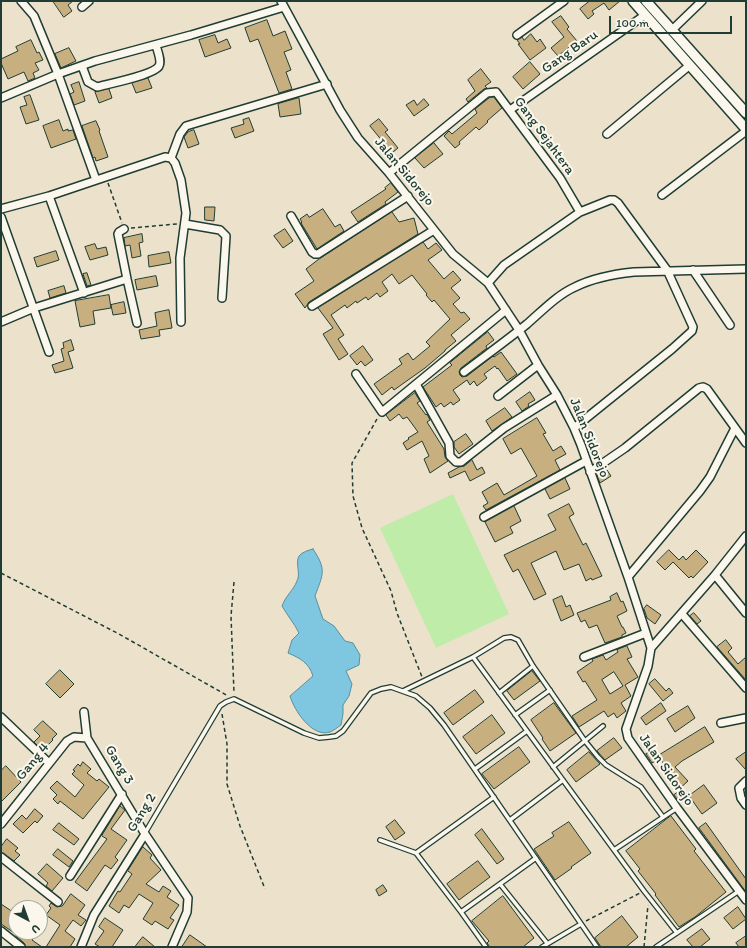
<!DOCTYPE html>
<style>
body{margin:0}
#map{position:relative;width:747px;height:948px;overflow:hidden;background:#ece1cb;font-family:Itim,sans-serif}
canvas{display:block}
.frame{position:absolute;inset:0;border:2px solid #1f3d34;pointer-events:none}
.north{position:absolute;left:8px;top:900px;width:40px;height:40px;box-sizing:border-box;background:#fbf7ec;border:1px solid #a3ada2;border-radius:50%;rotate:139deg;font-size:11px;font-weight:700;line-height:16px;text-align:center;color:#1f3d34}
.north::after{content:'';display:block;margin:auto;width:14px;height:18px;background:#1f3d34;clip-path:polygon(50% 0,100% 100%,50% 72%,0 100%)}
.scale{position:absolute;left:609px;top:16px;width:123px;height:18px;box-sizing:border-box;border:2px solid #1f3d34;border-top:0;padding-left:5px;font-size:12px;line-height:14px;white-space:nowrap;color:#1f3d34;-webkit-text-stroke:3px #fbf7ec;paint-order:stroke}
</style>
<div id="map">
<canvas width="747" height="948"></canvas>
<div class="frame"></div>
<div class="north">U</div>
<div class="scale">100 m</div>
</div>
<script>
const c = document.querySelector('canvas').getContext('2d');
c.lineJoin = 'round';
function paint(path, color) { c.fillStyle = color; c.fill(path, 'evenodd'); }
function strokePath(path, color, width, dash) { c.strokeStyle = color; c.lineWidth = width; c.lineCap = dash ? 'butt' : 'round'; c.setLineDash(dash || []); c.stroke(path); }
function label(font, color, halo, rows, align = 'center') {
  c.font = font + ' Itim,sans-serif'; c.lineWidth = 4; c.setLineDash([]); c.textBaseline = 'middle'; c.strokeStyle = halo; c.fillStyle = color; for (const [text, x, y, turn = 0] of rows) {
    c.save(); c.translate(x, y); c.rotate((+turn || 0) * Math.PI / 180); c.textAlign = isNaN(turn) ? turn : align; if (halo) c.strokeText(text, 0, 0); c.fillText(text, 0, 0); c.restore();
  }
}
paint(new Path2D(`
 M453,494L509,614L436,648L380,528Z`), '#c0eca9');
const water = new Path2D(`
 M313,549C327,570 323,574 315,596L323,619L334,626L345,641L353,643L360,655L359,665L346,671L352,684L349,696L343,705V714L341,725C338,727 333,731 330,732C312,738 294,710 290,696L313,676C309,663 300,658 288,653L292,640L299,633C294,623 287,615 282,606C286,595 293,591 297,581C301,574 295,563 299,556C302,552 309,550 313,549Z`);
paint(water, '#7fc6e0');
strokePath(water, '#598f9b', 1);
const building = new Path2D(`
 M53,1H73L68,5L72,11L64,17Z
 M590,1H620L609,10L604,3L592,11L594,14L588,19L580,9Z
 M561,16L569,27L567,29L577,41L558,56L551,48L564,37L552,22Z
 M267,20L273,36L285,31L292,49L284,52L291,70L286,72L292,89L279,93L258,39L250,42L245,28Z
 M531,34L537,42L540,39L546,48L530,60L518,44H520L517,40L522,37L524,40Z
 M215,35L218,43L227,39L231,48L205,57L199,40Z
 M31,40L37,53L39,52L43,60L35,63L39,70L33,73L35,78L28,81L24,72L8,79L1,63V59L18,51L16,47Z
 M69,48L76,61L61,68L55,54Z
 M530,62L540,74L523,89L513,77Z
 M481,69L491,82L485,86L487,88L484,89L468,102L466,99L475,91L468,80Z
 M148,78L152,88L136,93L132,83Z
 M79,82L85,101L74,105L70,94L74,92L71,85Z
 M109,89L112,98L99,103L95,92Z
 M30,95L39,120L26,124L20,107L27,105L24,97Z
 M494,97L502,108L487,121L488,122L479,130L476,127L459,142L460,144L455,148L444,136L449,131L452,134L477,113L475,109L489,98Z
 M299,98L301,114L280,117L278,104Z
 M424,99L429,105L414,116L406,105L414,100L417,105Z
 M249,118L254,131L235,138L231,128L244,124L243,120Z
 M379,119L388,130L385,132L398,148L392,153L370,126Z
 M59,120L63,131L68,129V131L73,130L76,139L51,148L43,126Z
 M96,121L100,130L99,131L108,157L96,161L95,157L93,158L82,126Z
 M194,130L199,144L188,148L184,137L188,132Z
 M434,143L443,154L424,168L415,158Z
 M391,183L398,192L385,202L386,204L358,222L351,212L386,189L385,188Z
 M205,207H215L214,221L205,220Z
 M323,209L335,227L340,224L344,231L317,249L301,223L302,222L300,219L307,214L309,217Z
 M392,212L399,222L414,218L418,234L309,302L305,308L295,294L314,281L306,269L319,259Z
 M285,229L293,241L283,248L274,236Z
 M142,234L143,242L139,243L141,256L132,258L130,245L125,246L124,238Z
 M423,242L428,249L436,243L442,250L428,260L444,279L453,271L461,280L451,288L460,298L453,304L461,313L464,312L470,319L451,335L456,341L445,350V351L425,368L394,390L392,387L382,395L374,384L402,364L399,359L408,353L413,360L430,346L426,342L450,319L434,300L432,302L426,295L427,294L412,275L399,284L392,274L382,282L388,291L380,297L377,293L368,300L366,297L357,303L356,301L347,308L345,305L331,315L344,335L338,339L348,354L339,360L323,334L333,328L318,308Z
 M95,244L97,249L106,247L108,255L90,260L85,247Z
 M56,251L59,260L37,267L34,258Z
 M169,252L171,263L149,267L148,256Z
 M87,273L91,285L87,286L83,274Z
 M156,276L158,286L137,290L135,280Z
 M64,286L66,293L50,298L48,291Z
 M109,295L111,308L93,311L95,324L80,327L75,301Z
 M124,302L126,313L113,315L111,305Z
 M169,310L172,328L159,330L160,336L141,339L139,330L157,326L155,313Z
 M488,332L494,340L486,346L487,348L461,368L459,372L460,375L462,377L467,376L493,356L494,357L501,352L517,374L507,381L498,368L497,369L495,366L484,374L487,378L477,386L474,381L470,385L467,380L453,390L460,400L453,405L451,402L444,407L441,403L436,407L423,387L452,365L450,363Z
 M71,340L74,350L68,352L73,368L55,373L52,365L64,361L61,349L64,348L63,343Z
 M363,346L373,360L365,366L361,361L357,365L350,356Z
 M530,392L535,400L528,404L529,406L522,411L516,402Z
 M415,393L420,401L417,403L426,415L427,414L430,420L427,422L444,449L445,457L448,461L430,473L424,459L429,456L422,441L407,450L403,443L409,439L408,438L418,432L407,417L403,419L399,414L390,421L386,415Z
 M505,408L512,417L492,431L486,421Z
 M537,418L546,433L543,434L553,451L561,446L566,454L555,460L560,470L486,510L483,506L488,503L482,492L497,483L504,495L537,476L521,448L511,454L503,439Z
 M466,434L473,444L459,454L454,447V442Z
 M472,460L477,470L482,467L485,473L470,481L465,471L450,478L448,473L459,467L464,466Z
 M607,470L611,476L600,483L597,476Z
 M565,478L570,489L550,499L545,489Z
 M569,504L574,514L569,517L583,545L586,543L602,576L592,580L591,578L586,581L579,564L564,570L556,551L531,563L546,594L534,600L518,569L513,572L504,555L556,530L548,515Z
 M514,506L521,521L510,527L513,533L495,542L485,522Z
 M669,550L679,560L683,556L686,560L696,550L708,562L693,578L691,576L689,578L673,562L665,570L657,562Z
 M617,593L621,602L623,601L627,611L617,616L622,627H623L626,633L622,635V637L605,643L597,625L589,628L585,620L581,622L577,613L611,600L610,597Z
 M562,596L566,607L570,605L574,615L561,621L553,600Z
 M647,605L661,615L655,624L647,618L644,609Z
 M694,613L701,621L697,624L690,616Z
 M726,640L732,648L728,652L738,664L746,657V680L717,647Z
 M627,646L632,657L627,659L638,677L625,685L631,696L621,703L626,711L617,718L614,713L608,717L604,711L579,727L572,716L597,700L585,681L583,682L577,672L593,661L592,659L603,655L606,660L618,652L617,650ZM614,672L623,686L610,694L602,680Z
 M60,670L74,684L60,698L46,684Z
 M532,671L540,681L514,700L507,691Z
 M655,679L666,691L669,688L673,693L663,701L649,684Z
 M475,690L484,702L453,725L444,713Z
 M554,703L576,733L550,751L542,739L543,738L531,720Z
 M661,703L666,711L646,725L641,718Z
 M688,706L695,718L675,732L667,719Z
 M492,715L505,733L476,754L463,737Z
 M43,721L57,734L52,739L53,740L44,749L41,745L39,747L34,742L40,736L34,730Z
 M705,727L714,742L682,761L675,767L688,781L678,790L671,782L675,779L658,756Z
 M614,738L622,748L605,760L597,751Z
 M519,747L530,762L494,789L482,774Z
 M654,750L659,759L652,763L646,754Z
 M589,752L600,764L576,782L567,770Z
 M746,752V770L736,759Z
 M83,762L91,769L87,773L97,781L99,779L109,787L83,819L60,801L58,804L53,799L57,795L50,788L57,781L75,797L84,785L72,774L75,771L73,770L78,764L80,766Z
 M6,766L21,782L1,802V771Z
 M704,785L717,803L702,814L689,796Z
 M683,789L688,795L679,802L674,795Z
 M120,806L125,810L111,829L127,840L115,857L118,860L111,869L105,865L87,891L75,882L107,839L102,836Z
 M35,809L43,816L37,823L35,821L23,833L13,824L22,815L26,819Z
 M671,816L696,849L694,851L726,892L695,917L679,927L655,895L656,894L638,871L640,869L626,851Z
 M395,820L405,833L395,840L386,827Z
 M569,822L591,853L571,867L572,868L555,880L534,849L554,836L552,833Z
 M59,823L79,839L74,845L53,830Z
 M706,823L746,879V892L699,828Z
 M482,829L504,859L497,864L475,835Z
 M7,839L18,848L15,851L20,855L14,861L1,852V847Z
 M143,847L152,855L150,858L161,870L146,884L159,892L163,886L171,891L167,897L179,905L170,918L174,920L168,929L155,921L152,925L143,919L153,903L139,894L129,908L124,905L119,913L109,906L118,891L120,892L132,874L128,871Z
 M58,849L73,861L69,867L53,855Z
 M478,861L490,877L459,900L447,884Z
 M47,864L63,878L52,891L46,886L48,883L38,874Z
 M383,885L387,891L379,896L376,890Z
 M71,894L85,905L78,915L86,920L81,926L73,920L65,931L75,939L70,947H46L60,925L46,915L51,908L49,906L51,903L57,907L62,906Z
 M503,896L534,938L523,947H490L487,943L489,941L472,921Z
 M1,904L16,914V934L1,924Z
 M738,907L746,919L733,929L724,918Z
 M622,916L638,937L626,947H601L595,938Z
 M105,918L123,930L112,947H100L95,944L104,931L99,927Z
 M702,929L710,939L700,947H693L687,940Z
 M19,932H38L32,940L42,947H26L24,943L16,936Z
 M190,935L207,947H182Z
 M746,936V947H739L736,943Z
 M143,937L155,947H135Z`);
paint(building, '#c8af7f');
strokePath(building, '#1f3d34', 1);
const service = new Path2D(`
 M473,657L644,891L677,933
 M403,691L473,657L504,638L511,637L518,640L533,666L585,741L598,757L606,765L641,787L663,817
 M499,693L533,666
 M515,715L550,690
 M553,767L603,726
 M475,769L527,731
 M510,820L563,780
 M145,833L220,706L226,702L234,699L304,733L319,738L329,737L336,736L343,731L371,693L381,689L391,687L416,696L430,708L444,725L597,947
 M380,840L416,853
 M614,850L677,808
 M500,884L547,943
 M461,912L536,858
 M486,947L461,912L416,853L494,797
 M542,947L581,924
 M656,947L739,891`);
const minor = new Path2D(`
 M21,1L34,16L58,74L96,180
 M281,1L340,110L358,138L389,173L453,254L488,283L519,330L538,365L557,395L574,428L581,445L628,577L651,648L648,666L626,729L628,738L677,808L746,900
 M82,7L89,1
 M672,30L702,1
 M517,35L564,1
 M82,66L88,82L97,87C108,84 154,75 159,66C162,61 157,50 156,45
 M1,98L58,74L95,61L191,35L284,7
 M510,110L645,15
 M607,134L690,65
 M171,158L180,134L186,126L327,84
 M389,173L487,93L496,92L560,178L580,212L504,265L488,283
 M662,195L746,131
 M49,196L84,293
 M1,209L49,196L165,157L171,158L175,163L181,180L186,213L180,258L181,322
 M291,216L312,252L315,254H318L408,196
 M1,217L49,352
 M185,224L220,230L226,236L222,298
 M124,229L119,232L118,234L127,279L137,323
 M693,270L730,325
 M312,306L434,230
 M1,322L34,308L127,279
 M464,372C485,356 506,341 527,324C542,311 557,295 575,287C593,278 614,274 634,272L746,269
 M356,374L382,412L506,310
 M416,384L449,443L450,456L456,462H461L466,458L504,428L557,395
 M498,396L538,365
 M574,428L672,349L692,331L693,327L667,270L618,203L614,200H610L580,212
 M590,472L625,448L699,388L703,387L707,389L746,443
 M484,517L586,461
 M715,575L746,613
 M628,577L700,491L710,477L735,428
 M682,614L746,688
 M651,648L715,575L746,536
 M584,657L646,633
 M84,712L87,738
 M1,717L49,763
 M721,723L746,718
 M746,781L739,788L741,798L746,805
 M1,824L67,741L74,737L87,738L145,834L188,898L187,912L172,947
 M1,857L58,902
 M70,876L122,794
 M1,931L21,947
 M81,947L94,915L145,834`);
const tertiary = new Path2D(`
 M633,1L746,129
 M646,1L746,113`);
strokePath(service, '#1f3d34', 6);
strokePath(minor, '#1f3d34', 10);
strokePath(tertiary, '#1f3d34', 12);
strokePath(new Path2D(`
 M108,183L122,223
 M131,228L177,224
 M377,419L352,463L353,496L362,528L391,591L397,613L422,677
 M1,573L119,634L228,696
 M234,582L231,616L234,693
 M222,714L227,744V784L240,826L265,889
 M586,921L640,893
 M644,947L648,905`), '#1f3d34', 1.5, [4, 3]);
strokePath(service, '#fbf7ec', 3.5);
strokePath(minor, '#fbf7ec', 7);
strokePath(tertiary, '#fbf7ec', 9);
label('14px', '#1f3d34', '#fbf7ec', [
 ["Gang Baru",570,52,-35],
 ["Gang Sejahtera",544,136,54],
 ["Jalan Sidorejo",404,172,50],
 ["Jalan Sidorejo",589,438,68],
 ["Gang 4",33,762,-51],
 ["Gang 3",119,765,59],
 ["Jalan Sidorejo",666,770,55],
 ["Gang 2",142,813,-59]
]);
</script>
